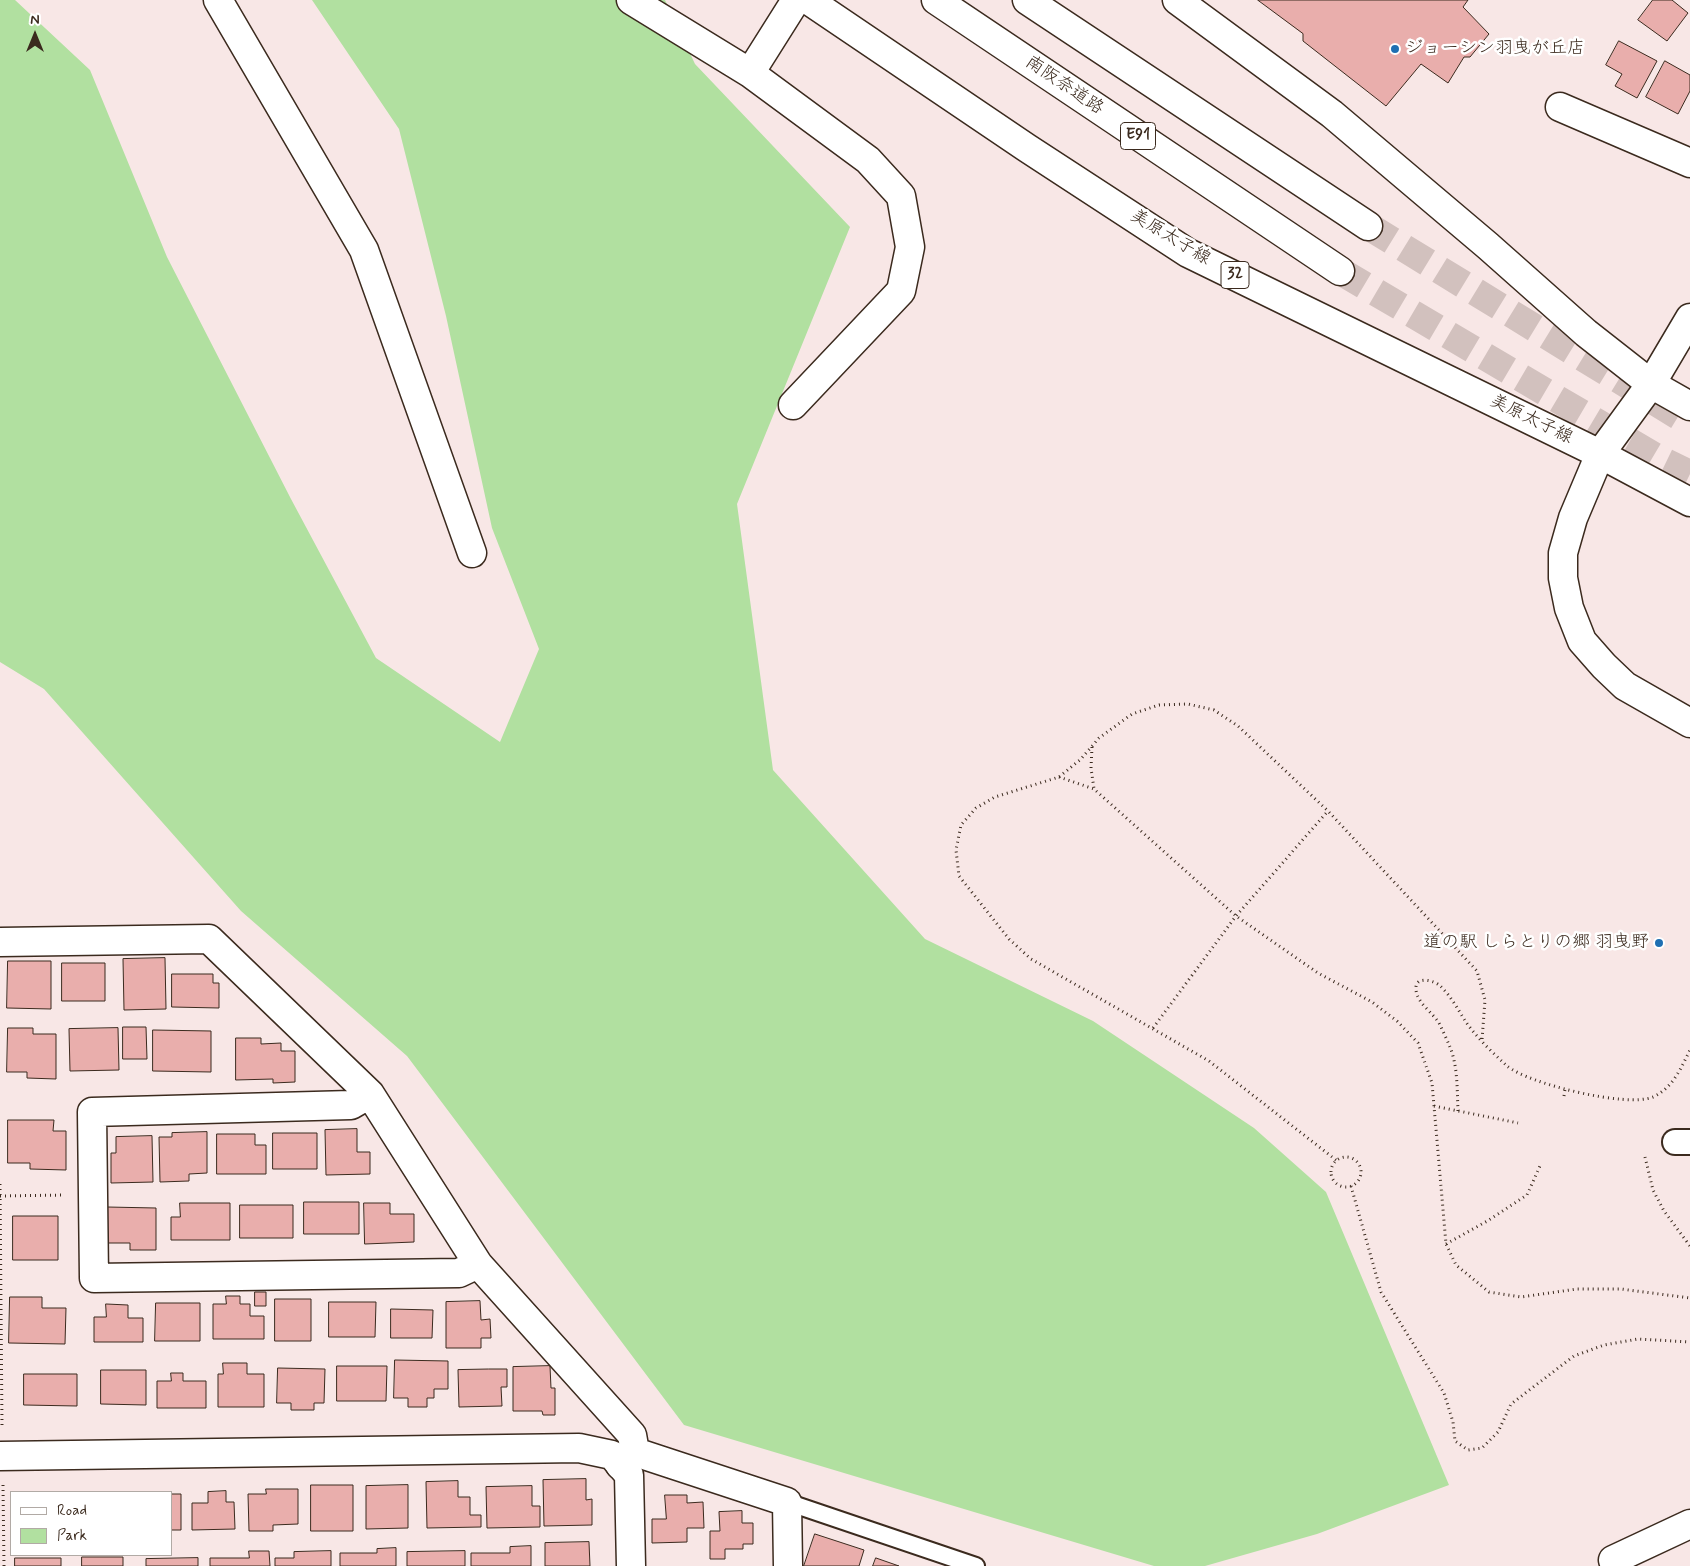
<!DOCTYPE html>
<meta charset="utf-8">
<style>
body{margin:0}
#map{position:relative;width:1690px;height:1566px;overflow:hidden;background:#f8e7e6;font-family:Mynerve,sans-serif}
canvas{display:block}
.legend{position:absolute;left:10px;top:1491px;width:162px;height:65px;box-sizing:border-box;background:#fff;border:1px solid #b1aaa5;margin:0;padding:6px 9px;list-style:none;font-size:15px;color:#3b2a1e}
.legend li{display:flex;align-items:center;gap:10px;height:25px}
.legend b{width:25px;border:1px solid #b1aaa5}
.north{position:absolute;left:10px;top:10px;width:50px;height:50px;-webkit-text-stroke:4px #fff;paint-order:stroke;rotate:0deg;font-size:14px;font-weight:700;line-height:20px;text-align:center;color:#3b2a1e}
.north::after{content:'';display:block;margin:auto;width:18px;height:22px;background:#3b2a1e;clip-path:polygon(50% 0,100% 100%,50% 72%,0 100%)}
</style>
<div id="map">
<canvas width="1690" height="1566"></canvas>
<ul class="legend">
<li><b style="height:6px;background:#fff"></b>Road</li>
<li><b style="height:14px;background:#b1e0a0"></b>Park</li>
</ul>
<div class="north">N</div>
</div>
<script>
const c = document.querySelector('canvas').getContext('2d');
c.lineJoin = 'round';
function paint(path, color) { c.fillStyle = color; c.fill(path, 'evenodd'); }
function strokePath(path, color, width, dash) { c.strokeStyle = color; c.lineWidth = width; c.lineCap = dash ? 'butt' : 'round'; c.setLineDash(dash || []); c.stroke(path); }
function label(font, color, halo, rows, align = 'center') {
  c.font = font + ' Mynerve,"Klee One",sans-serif'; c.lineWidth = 5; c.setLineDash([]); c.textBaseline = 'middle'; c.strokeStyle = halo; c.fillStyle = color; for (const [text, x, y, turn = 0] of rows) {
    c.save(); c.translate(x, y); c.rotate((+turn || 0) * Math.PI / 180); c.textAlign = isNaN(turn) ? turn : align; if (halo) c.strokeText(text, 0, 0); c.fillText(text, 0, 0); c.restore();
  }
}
paint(new Path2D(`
 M0,0H15L90,70L167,257L291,499L376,658L500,742L539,649L492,528L446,316L399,129L312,0H665L695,64L850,227L737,504L773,770L925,939L1093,1021L1254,1128L1326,1192L1449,1485L1317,1534L1205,1566H1154L684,1425L407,1056L241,911L44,689L0,662Z`), '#b1e0a0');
const building = new Path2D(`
 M1258,0H1468L1463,7L1489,34L1470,57H1464L1448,83L1421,64L1386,106L1303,41V34Z
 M1653,0H1672L1688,13L1667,41L1638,20Z
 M1619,41L1657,61L1637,98L1615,86L1622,74L1606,65Z
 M1665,61L1690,75V91L1678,114L1646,97Z
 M165,958L166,1009L124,1010L123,959Z
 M8,961H51V1009L7,1008Z
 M62,963H105V1001H62Z
 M172,974H213V983H219V1008L172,1007Z
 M123,1027H146L147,1059H123Z
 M8,1028H33V1034H56V1079L27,1078V1072H7Z
 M118,1028L119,1070L70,1071L69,1029Z
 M153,1030L211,1031V1072L153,1071Z
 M236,1038H261V1044L281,1043V1051H295V1082L273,1083V1079L236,1080Z
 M8,1120H54L53,1131H66V1170L30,1169V1163H8Z
 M357,1129V1152H370V1174L326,1175L325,1130Z
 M207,1132V1173L189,1174V1181L160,1182L159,1137H172V1133Z
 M273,1133H317V1169H273Z
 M217,1134H255V1145H266V1174H217Z
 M152,1136L153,1182L111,1183V1153H116V1137Z
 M304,1202H359V1234H304Z
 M180,1203H230V1240H171V1217H180Z
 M364,1203H390V1214H414V1242L365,1244Z
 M240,1205H293V1238H240Z
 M107,1207L156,1208V1250H130V1243H107Z
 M13,1216H58V1260H13Z
 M255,1292H266V1306H255Z
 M226,1296H240V1304H250V1316H264V1339H213V1304H226Z
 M10,1297H42V1308H66L65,1344L9,1343Z
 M275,1299H311V1341H275Z
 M480,1301L481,1320L490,1319L491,1338H481V1348H446V1302Z
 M329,1302H376L375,1337H329Z
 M156,1303H200V1341H155Z
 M106,1304L128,1305V1318H143V1342H94V1317H106Z
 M391,1309L433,1310L432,1338H391Z
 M395,1360L448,1361V1389H434V1398H427V1407H408V1398H394Z
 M223,1363H247V1374H264V1407H218V1374H223Z
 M337,1366H387L386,1401H337Z
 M550,1366L551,1388H555V1415H543L542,1411H513V1367Z
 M278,1368L325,1369L324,1403H314V1410H291V1403H277Z
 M489,1369H507V1387H501L502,1406L459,1407L458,1370Z
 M101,1370H146V1405L101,1404Z
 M171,1373H183V1381H206V1408H157V1381H171Z
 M24,1374H77V1406L24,1405Z
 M586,1479V1500L592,1499V1525L544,1526L543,1480Z
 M458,1481V1497H470V1515H481V1527L427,1528L426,1482Z
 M311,1485H353V1531H311Z
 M408,1485V1528L366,1529V1486Z
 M532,1486V1506H540V1527L487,1528L486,1487Z
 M266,1489H298V1524L273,1525V1531H249L248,1494H266Z
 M226,1491V1502H234L235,1529L192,1530V1503H208V1492Z
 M171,1494H181V1530H171Z
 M665,1495H687V1503L703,1502L704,1528H687V1542L652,1543V1519H666Z
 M742,1511V1523H753V1544H743V1549H725V1559H710V1531H720L719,1512Z
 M815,1534L864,1550L859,1566H804Z
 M589,1542L590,1566H545V1543Z
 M531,1546V1566H471V1553H510V1547Z
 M396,1548V1566H340V1553H377V1549Z
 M249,1551H269L270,1566H210V1558H249Z
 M331,1551V1566H275V1558H294V1552Z
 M465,1551V1566H407V1552Z
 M82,1557H123V1566H82Z
 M15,1558H61V1566H15Z
 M198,1558V1566H146V1559Z
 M876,1558L899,1566H873Z`);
paint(building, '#e9aeac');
strokePath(building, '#3b2a1e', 1);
strokePath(new Path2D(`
 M1368,226L1690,423
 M1340,271L1659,459L1690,474`), '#d2c1be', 28, [28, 14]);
const service = new Path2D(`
 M787,1502L976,1566`);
const pedestrian = new Path2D(`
 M1675,1142H1690`);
const minor = new Path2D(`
 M218,0L364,250L472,553
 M631,0L750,73L868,160L901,196L910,247L901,291L793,405
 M750,73L796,0
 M1560,107L1690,163
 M0,942L209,939L370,1094L478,1264L632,1435L635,1452L620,1465
 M370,1094L351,1105L92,1112L94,1278L459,1273L478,1264
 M635,1452L787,1502L788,1566
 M1615,1566L1613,1560L1690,1524`);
const tertiary = new Path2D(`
 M1690,318L1651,384L1600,454L1573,518L1563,553V578L1569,608L1582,641L1604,666L1625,686L1690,723
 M0,1456L579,1448L612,1455L629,1475L631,1566`);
const primary = new Path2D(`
 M808,0L1027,148L1188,253L1600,454L1690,502
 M1177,0L1332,114L1488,246L1586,333L1651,384L1690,406`);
const motorway = new Path2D(`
 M936,0L1340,271
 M1027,0L1368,226`);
strokePath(service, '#3b2a1e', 20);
strokePath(pedestrian, '#3b2a1e', 28);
strokePath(minor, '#3b2a1e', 31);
strokePath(tertiary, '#3b2a1e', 31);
strokePath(primary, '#3b2a1e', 31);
strokePath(motorway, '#3b2a1e', 31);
strokePath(new Path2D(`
 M1092,747L1091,768L1094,789
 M1059,777L1094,789L1236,916L1318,973L1372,1002L1397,1021L1418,1043L1432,1083L1446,1244L1456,1265L1489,1292L1521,1297L1577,1289H1621L1690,1298
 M1153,1028L1236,916L1328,811
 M1564,1096L1565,1089
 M1434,1106L1518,1123
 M1458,1111C1457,1090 1458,1067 1450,1047C1447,1040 1443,1031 1439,1023C1433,1013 1416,1002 1416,989C1415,976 1433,980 1439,985C1450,994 1458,1010 1466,1022C1477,1038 1493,1053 1507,1066C1529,1084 1627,1108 1653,1097C1673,1088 1681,1068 1690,1050
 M1331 1172a15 15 0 1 1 30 0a15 15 0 1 1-30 0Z
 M1645,1157L1653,1190L1664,1211L1690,1246
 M1336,1160L1209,1061L1031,959L1009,939L959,876L956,850L961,825L976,808L995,797L1059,777L1081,759L1099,738L1132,714L1159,705L1188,704L1214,710L1238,726L1328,811L1477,971L1485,1000L1482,1040
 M0,1184L2,1426
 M1351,1186L1381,1292L1444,1393L1453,1422L1455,1441L1468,1450L1482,1448L1498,1432L1511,1404L1574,1356L1604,1345L1638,1339L1690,1342
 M0,1196L64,1195
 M1446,1244L1489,1220L1527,1195L1540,1166
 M3,1485L4,1566`), '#3b2a1e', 3, [1, 4]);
strokePath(service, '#fff', 16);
strokePath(pedestrian, '#fff', 24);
strokePath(minor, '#fff', 28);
strokePath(tertiary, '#fff', 28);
strokePath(primary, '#fff', 28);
strokePath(motorway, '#fff', 28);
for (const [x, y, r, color] of [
 [1395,49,5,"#1f6fb2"],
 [1659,943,5,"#1f6fb2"]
]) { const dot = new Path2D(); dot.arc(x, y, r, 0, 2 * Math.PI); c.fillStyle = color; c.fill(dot); strokePath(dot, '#fff', 2); }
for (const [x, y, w] of [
 [1138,136,35],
 [1235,275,28]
]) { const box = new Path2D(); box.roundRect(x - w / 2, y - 13.5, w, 27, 4); c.fillStyle = '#fff'; c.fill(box); strokePath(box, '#3b2a1e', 1); }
label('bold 16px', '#3b2a1e', null, [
 ["E91",1138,136],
 ["32",1235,275]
]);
label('18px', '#3b2a1e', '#fff', [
 ["ジョーシン羽曳が丘店",1405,49],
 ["道の駅 しらとりの郷 羽曳野",1649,943,"right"]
], 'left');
label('18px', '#3b2a1e', '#fff', [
 ["南阪奈道路",1064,86,34],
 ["美原太子線",1170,238,31],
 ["美原太子線",1531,420,26]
]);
</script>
